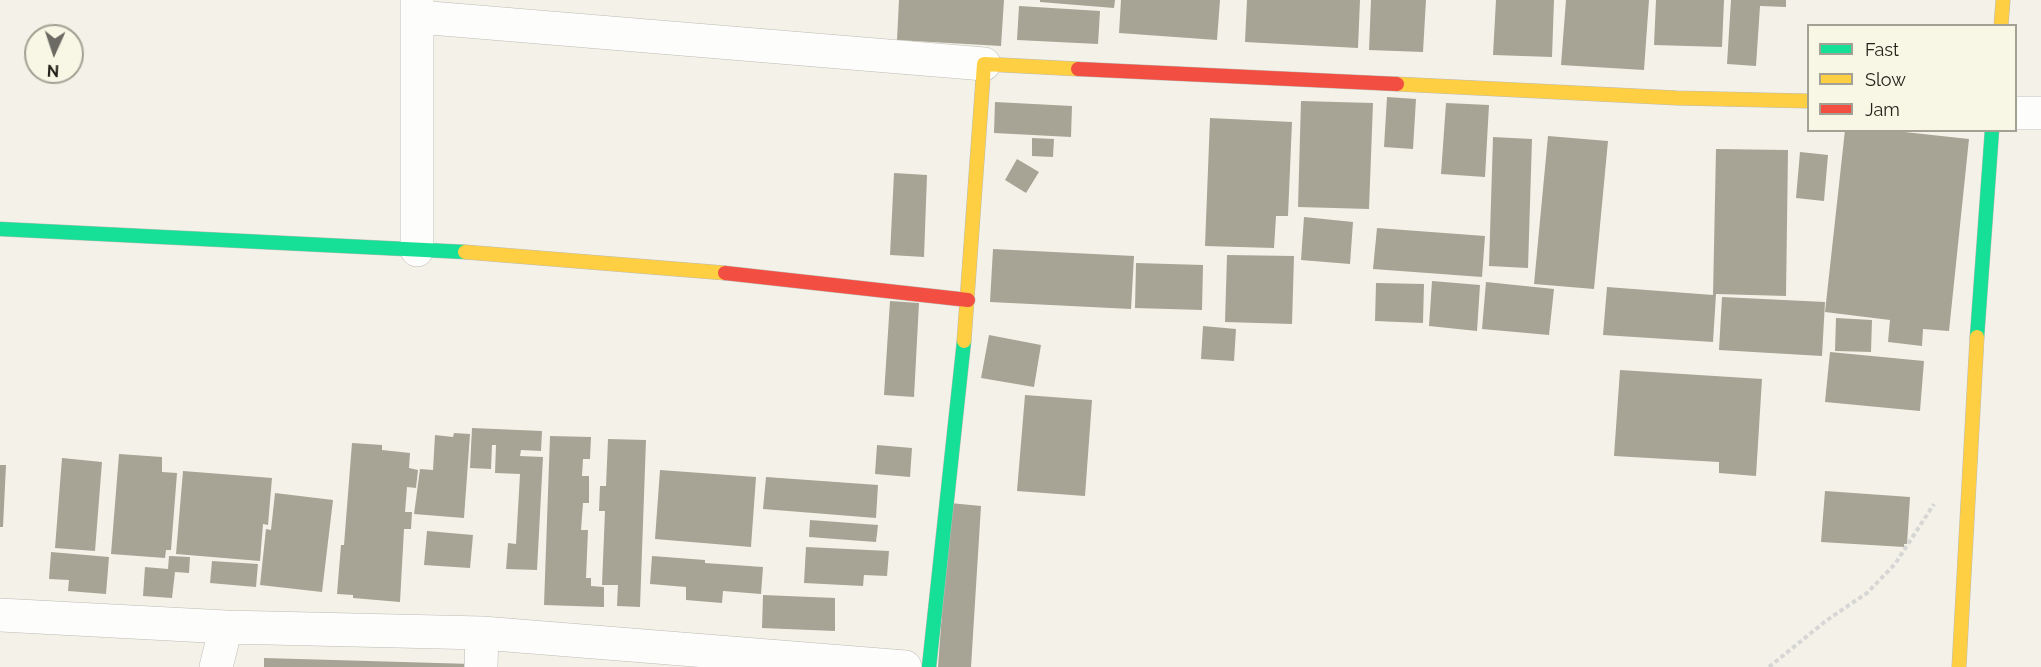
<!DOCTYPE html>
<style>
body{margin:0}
#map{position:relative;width:2041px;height:667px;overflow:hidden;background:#f4f2e8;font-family:Raleway,sans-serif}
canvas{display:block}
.legend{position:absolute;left:1807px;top:24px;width:210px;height:108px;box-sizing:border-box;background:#f8f6e4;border:2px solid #a2a194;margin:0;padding:8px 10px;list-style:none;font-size:18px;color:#22221b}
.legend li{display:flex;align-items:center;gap:12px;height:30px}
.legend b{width:30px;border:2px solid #a2a194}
.north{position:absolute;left:24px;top:24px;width:60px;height:60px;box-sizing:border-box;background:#f8f6e4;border:2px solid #a2a194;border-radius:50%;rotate:183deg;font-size:16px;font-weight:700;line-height:24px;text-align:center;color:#22221b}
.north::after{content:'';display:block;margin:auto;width:21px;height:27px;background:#6c6b63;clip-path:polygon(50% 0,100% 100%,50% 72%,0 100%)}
</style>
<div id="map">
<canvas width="2041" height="667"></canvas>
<ul class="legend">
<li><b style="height:8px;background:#16e098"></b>Fast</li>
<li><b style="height:8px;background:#ffcf43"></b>Slow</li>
<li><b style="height:8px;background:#f24e42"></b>Jam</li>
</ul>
<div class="north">N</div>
</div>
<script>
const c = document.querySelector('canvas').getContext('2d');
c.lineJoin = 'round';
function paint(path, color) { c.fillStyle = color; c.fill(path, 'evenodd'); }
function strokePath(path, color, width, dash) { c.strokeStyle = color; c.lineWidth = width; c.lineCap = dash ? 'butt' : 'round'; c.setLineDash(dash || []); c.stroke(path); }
paint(new Path2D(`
 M899,0H1004L1001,46L897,40Z
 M1040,0H1115L1114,8L1040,2Z
 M1121,0H1220L1217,40L1119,33Z
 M1247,0H1360L1358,48L1245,42Z
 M1371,0H1426L1423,52L1369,50Z
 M1496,0H1554L1552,57L1493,55Z
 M1566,0H1649L1644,70L1561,65Z
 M1656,0H1724L1722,47L1654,45Z
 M1731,0H1786V7L1760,6L1756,66L1727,64Z
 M1019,6L1100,11L1098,44L1017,40Z
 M1387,97L1416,99L1413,149L1384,147Z
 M1301,101L1373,103L1369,209L1298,207Z
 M995,102L1072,106L1071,137L994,133Z
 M1446,103L1489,105L1485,177L1441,174Z
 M1210,118L1292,122L1288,216H1276L1274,248L1205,246Z
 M1845,130H1886L1969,139L1949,331L1923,329L1922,346L1888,342L1890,320L1825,312Z
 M1548,136L1608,141L1594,289L1534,284Z
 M1493,137L1532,139L1528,268L1489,266Z
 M1032,138L1054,139L1053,157L1032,156Z
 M1716,149L1788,150L1786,296L1716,294L1713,342L1603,335L1607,287L1713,295Z
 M1800,152L1828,155L1824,201L1796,198Z
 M1017,159L1039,172L1026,193L1005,180Z
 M894,173L927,175L924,257L890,255Z
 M1304,217L1353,222L1350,264L1301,260Z
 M1377,228L1485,236L1482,277L1373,269Z
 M993,249L1134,256L1131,309L990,302Z
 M1227,255L1294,256L1292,324L1225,322Z
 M1136,263L1203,265L1202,310L1135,308Z
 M1432,281L1480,285L1477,331L1429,326Z
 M1486,282L1554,289L1549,335L1482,329Z
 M1376,283L1424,284L1423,323L1375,321Z
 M1722,297L1825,302L1822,356L1719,350Z
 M890,301L919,303L914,397L884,395Z
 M1836,318L1872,320L1871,352L1835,351Z
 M1203,326L1236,329L1234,361L1201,359Z
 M989,335L1041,345L1034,387L981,378Z
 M1830,352L1924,361L1920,411L1825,402Z
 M1620,370L1762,379L1756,476L1719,473V462L1614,456Z
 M1025,395L1092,400L1085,496L1017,491Z
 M472,428L542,431L541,451L521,450L520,456L543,457L537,570L506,569L508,543L516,544L520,474L495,473L496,445H492L491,469L470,468Z
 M454,433L470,434L464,518L414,514L420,469L433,470L435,435L453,437Z
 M550,436L591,437L590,459H583L582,476H589V503H583L581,530H588L586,578H591V586L604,587V607L544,605Z
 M608,439L646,440L640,607L617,606L618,585H602L605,511H599L600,486H606Z
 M352,443L382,445V450L410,453L409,468L418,470L416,488L407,487L405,512H412L411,529H404L400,602L353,598V595L337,594L341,545H344Z
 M877,445L912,448L910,477L875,474Z
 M119,454L162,457V472L177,473L171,550H166L165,558L111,554Z
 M62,458L102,462L95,551L55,548Z
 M0,465H6L3,527H0Z
 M660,470L756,477L751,547L655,539Z
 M183,471L272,478L268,525L263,524L260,561L176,554Z
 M766,477L878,485L876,518L763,509Z
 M1825,491L1910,497L1907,544H1904V547L1821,542Z
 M275,493L333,500L322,592L260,585L266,529L271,530Z
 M950,503L981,506L971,667H938Z
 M810,520L878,525L876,542L809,537Z
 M427,531L473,535L470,568L424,565Z
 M806,547L889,551L887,576L864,575L863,586L804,583Z
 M51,552L109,557L106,594L68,591L69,580L49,579Z
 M169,556L190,557L189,573L175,572L172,598L143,596L145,567L168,569Z
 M652,556L705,560V563L763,567L761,594L723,591L722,603L686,600V587L650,584Z
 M212,561L258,564L256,587L210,583Z
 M763,595L835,598V631L762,628Z
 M264,658L472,664V667H264Z`), '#a7a495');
const street = new Path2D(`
 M417,0V250
 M418,17L984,64
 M2016,113H2041
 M0,615L226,627L482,633L905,667
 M216,667L226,627
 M481,667L482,633`);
const fast = new Path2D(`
 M0,229L465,252
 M1977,337L1992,130
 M929,667L964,341`);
const slow = new Path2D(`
 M2001,26L2003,0
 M1397,84L1677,98L1808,101
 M465,252L725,273
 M964,341L984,64L1078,69
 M1959,667L1977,337`);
const jam = new Path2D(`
 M1078,69L1397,84
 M725,273L968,300`);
strokePath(street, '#bcbab3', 34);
strokePath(fast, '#bcbab3', 15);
strokePath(slow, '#bcbab3', 15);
strokePath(jam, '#bcbab3', 15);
strokePath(new Path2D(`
 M1769,667L1827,620L1867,593L1895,564L1934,504`), '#d6d6d4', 4, [4.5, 3]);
strokePath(street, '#fdfdfc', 33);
strokePath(fast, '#16e098', 14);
strokePath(slow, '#ffcf43', 14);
strokePath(jam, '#f24e42', 14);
</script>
